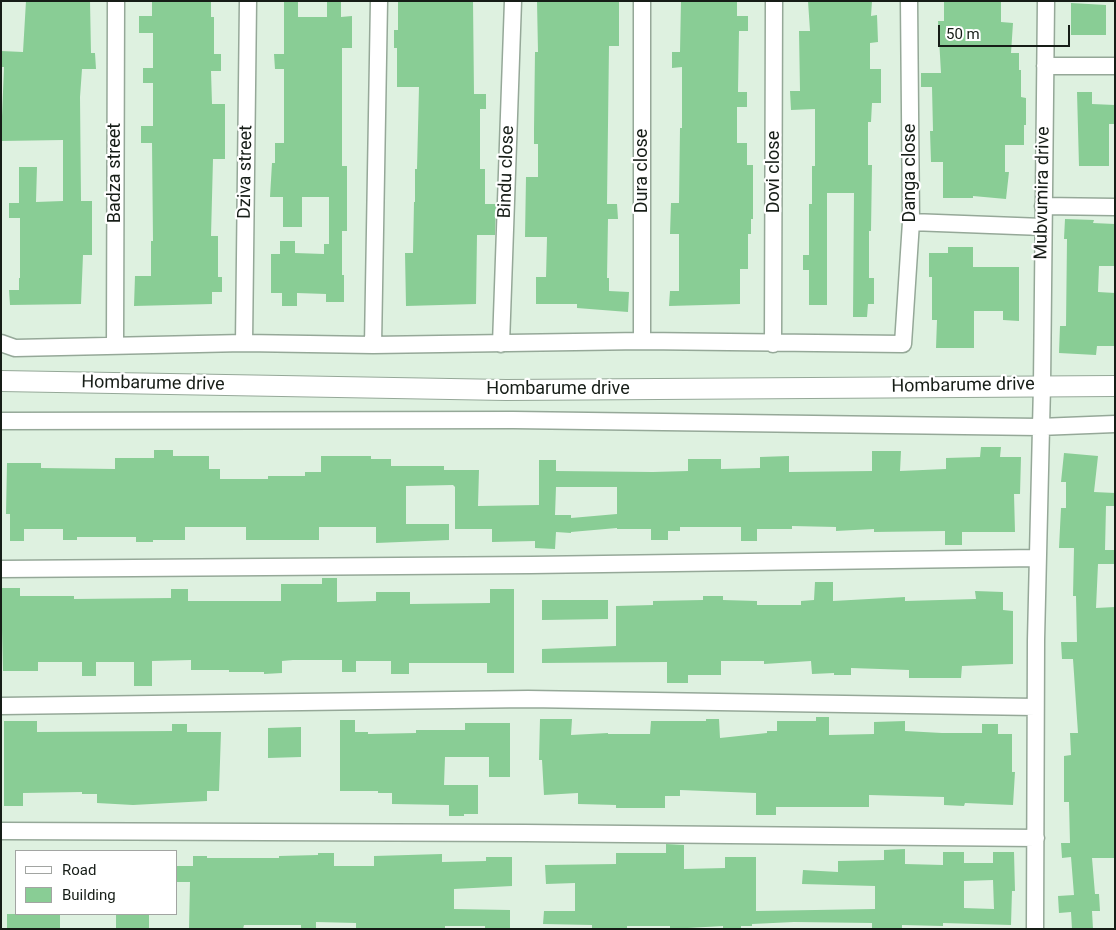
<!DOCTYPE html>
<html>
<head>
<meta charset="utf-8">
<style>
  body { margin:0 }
  #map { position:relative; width:1116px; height:930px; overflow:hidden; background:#def1e0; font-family:Roboto,sans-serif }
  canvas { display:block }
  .frame { position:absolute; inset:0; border:2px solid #161d17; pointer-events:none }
  .legend { position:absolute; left:15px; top:850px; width:162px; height:65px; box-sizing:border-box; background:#fff; border:1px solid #a2a5a2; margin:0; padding:6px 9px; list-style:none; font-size:15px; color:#161d17 }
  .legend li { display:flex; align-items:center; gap:10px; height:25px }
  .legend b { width:25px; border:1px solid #a2a5a2 }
  .scale { position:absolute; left:938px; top:25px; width:132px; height:22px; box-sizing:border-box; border:2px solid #161d17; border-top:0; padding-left:6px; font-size:15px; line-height:18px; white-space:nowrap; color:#161d17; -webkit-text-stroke:4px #fff; paint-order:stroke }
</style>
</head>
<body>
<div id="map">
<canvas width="1116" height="930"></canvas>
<div class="frame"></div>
<ul class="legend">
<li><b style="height:6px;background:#fff"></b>Road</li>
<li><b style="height:14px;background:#89cd95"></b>Building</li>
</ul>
<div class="scale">50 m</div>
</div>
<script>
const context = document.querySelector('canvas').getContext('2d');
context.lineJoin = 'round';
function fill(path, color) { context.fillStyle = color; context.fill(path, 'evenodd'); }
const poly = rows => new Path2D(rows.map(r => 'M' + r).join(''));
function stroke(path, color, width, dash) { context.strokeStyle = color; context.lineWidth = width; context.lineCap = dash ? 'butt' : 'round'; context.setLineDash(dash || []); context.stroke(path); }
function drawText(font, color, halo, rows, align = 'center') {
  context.font = font + ' Roboto,sans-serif'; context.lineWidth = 4.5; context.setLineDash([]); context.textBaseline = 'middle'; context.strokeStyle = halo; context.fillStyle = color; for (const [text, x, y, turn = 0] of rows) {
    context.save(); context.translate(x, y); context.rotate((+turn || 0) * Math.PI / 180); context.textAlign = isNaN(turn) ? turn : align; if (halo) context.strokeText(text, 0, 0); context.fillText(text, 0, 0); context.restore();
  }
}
fill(poly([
  [26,1,90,1,91,53,95,53,96,69,82,69,80,97,81,201,92,201,92,255,83,255,81,304,10,305,9,290,19,290,19,278,20,278,20,218,9,218,9,203,19,203,19,167,37,167,36,202,63,201,63,140,1,141,4,67,1,67,1,51,23,52],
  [152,1,211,1,211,17,214,17,214,54,221,54,221,71,211,71,212,104,225,104,225,159,213,159,211,236,218,236,218,277,222,277,222,292,212,292,212,304,134,306,135,276,151,276,151,241,153,241,152,143,141,143,141,126,153,126,153,83,143,83,143,68,153,68,153,33,139,33,139,16,152,16],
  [284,1,298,1,298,17,327,17,327,1,341,1,341,17,352,16,352,48,342,48,342,166,347,166,347,231,342,231,342,275,344,275,344,302,326,302,326,294,297,293,297,306,282,306,282,293,271,293,271,254,280,254,280,241,295,241,295,253,324,254,324,244,329,244,329,197,302,197,302,227,283,227,283,197,270,197,272,163,275,163,275,143,284,143,284,69,275,69,274,54,284,54],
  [398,1,473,1,474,94,486,94,486,109,480,109,480,169,485,169,485,204,496,204,495,235,477,235,476,304,406,306,405,253,413,253,414,202,415,202,415,169,417,169,419,87,397,87,397,48,394,48,394,30,398,30],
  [537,1,619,1,619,46,609,46,607,204,617,204,618,219,608,219,607,278,609,278,609,291,629,292,628,312,577,308,577,304,536,304,536,277,546,277,547,237,525,237,526,177,538,177,538,144,534,144,534,129,535,52,538,52],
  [681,1,737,1,737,16,748,16,748,31,739,31,738,92,747,92,747,107,737,107,737,143,747,143,747,165,753,165,753,219,751,219,751,234,748,234,748,269,740,269,740,304,669,306,670,291,679,291,679,234,670,234,671,203,679,203,680,128,682,128,682,67,672,68,672,52,680,52],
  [808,1,872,1,871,16,877,15,878,42,870,43,870,69,881,69,881,103,872,103,871,122,868,122,868,165,872,165,871,231,869,231,869,278,874,278,874,304,868,304,867,317,853,317,854,193,827,193,827,305,809,305,809,270,803,270,803,255,809,255,809,204,812,204,812,166,815,166,815,109,791,110,790,91,800,91,799,31,810,31],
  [944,1,1001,1,1001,22,1013,23,1011,53,1019,53,1019,70,1021,70,1021,97,1026,98,1026,125,1024,125,1024,145,1005,145,1005,172,1009,172,1006,199,973,196,973,198,943,198,943,162,931,162,930,131,933,131,932,87,921,87,921,73,941,73,938,21,944,21],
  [1071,3,1106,5,1106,35,1071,35],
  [1077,92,1092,92,1092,104,1115,105,1115,124,1109,124,1109,166,1079,166],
  [1065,219,1094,220,1093,223,1115,224,1115,266,1099,266,1098,292,1115,293,1115,346,1097,346,1096,355,1059,353,1060,326,1066,326,1067,239,1064,239],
  [948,247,973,247,973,267,1019,267,1019,321,1003,320,1003,311,974,311,974,348,936,348,937,320,932,320,932,277,929,277,929,253,948,253],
  [981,447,1001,447,1000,457,1021,457,1020,494,1014,494,1015,532,962,532,962,545,945,545,945,531,874,532,874,529,836,531,836,527,792,526,792,529,757,529,757,541,741,541,741,527,680,527,680,531,668,531,668,540,651,540,651,529,617,529,617,528,571,532,571,533,556,532,555,549,535,548,535,541,492,542,492,529,455,529,455,487,453,485,406,486,406,524,449,524,449,540,376,543,376,527,319,527,319,540,246,540,246,527,185,527,185,540,153,540,153,542,136,542,136,537,77,537,77,540,63,540,63,529,24,529,24,541,10,541,10,514,6,514,7,463,41,463,41,468,115,469,115,458,154,458,154,450,173,450,173,456,209,456,209,469,220,469,220,479,268,479,268,476,305,476,305,472,321,472,321,456,371,456,371,459,391,459,391,466,444,466,444,470,479,470,478,506,539,505,539,460,556,460,556,471,653,472,688,471,688,459,721,459,721,469,760,468,760,457,789,456,789,472,872,471,872,451,901,451,900,471,946,469,946,458,980,457],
  [556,487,617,487,617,514,571,518,571,515,555,515],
  [1064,453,1098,456,1094,492,1115,493,1115,506,1106,506,1105,550,1115,550,1115,564,1098,564,1096,608,1115,607,1115,858,1092,858,1095,894,1099,894,1100,911,1092,911,1093,929,1072,929,1071,912,1059,913,1058,896,1074,895,1071,857,1062,858,1061,843,1070,843,1069,802,1064,802,1064,756,1071,755,1070,733,1078,733,1073,659,1062,659,1061,642,1077,642,1076,596,1073,596,1074,548,1059,548,1061,508,1066,508,1066,482,1061,482],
  [322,578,337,578,337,602,376,601,376,592,410,592,410,604,490,603,490,589,514,589,514,673,487,673,487,663,409,663,409,674,391,674,391,661,356,661,356,672,342,672,342,660,293,660,282,661,282,673,264,674,264,672,229,672,229,670,191,670,191,660,152,661,152,686,134,686,134,662,96,662,96,676,82,676,82,662,38,662,38,671,3,671,1,588,20,588,20,596,74,596,74,599,171,598,171,589,188,589,188,601,281,601,281,584,322,584],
  [815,582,833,582,833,601,905,597,905,601,976,599,975,591,1003,592,1003,610,1013,611,1013,664,962,666,961,678,909,678,909,670,851,668,851,675,834,675,834,673,812,674,811,661,764,664,764,661,721,661,721,675,688,675,688,683,667,683,667,662,542,663,542,649,616,646,616,606,653,605,653,601,703,600,703,596,723,596,723,600,757,601,757,605,801,605,801,601,814,600],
  [542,600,608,600,608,619,542,620],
  [816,717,829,717,829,735,874,734,874,722,905,721,905,731,942,733,982,733,982,724,998,724,998,734,1012,734,1012,772,1015,772,1013,805,965,803,964,806,944,805,944,797,869,795,869,807,776,807,776,815,756,815,756,793,680,790,680,796,665,796,665,808,616,808,616,805,578,804,578,793,544,795,542,760,539,760,540,719,572,719,571,735,608,733,608,734,650,734,651,721,706,721,706,719,719,719,720,738,767,733,767,731,777,731,777,721,816,721],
  [340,720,355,720,355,732,368,732,368,734,416,733,416,730,465,730,465,723,510,723,510,777,489,777,489,757,445,757,444,785,478,785,478,814,464,814,464,816,449,816,449,805,392,804,392,793,378,793,378,791,340,791],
  [4,721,37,721,37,732,172,731,172,724,187,724,187,732,221,732,219,791,207,791,207,801,133,805,97,803,97,794,82,794,82,792,23,793,23,806,4,806],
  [301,727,301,757,268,758,268,728],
  [666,844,684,845,684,869,725,868,725,857,756,857,756,911,875,909,875,886,802,884,803,870,838,872,838,861,884,860,884,850,905,849,905,864,943,865,943,852,964,852,964,863,993,863,993,852,1014,852,1015,891,1012,891,1011,925,943,923,943,926,902,925,902,929,872,929,872,923,794,922,752,924,752,926,741,926,741,929,723,929,723,926,670,929,670,926,627,926,627,929,592,929,592,925,543,924,544,911,575,911,575,883,546,884,545,865,616,864,616,853,666,853],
  [993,880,994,909,964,908,964,881],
  [318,853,334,853,334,866,374,866,374,856,442,854,442,862,486,861,486,857,512,857,512,886,454,889,454,909,510,910,510,929,485,929,485,926,445,926,445,929,356,929,356,923,316,922,316,929,301,929,301,925,244,925,243,929,189,929,190,882,176,882,176,866,193,866,193,856,207,856,207,858,279,858,279,856,318,855],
  [7,914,60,914,60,929,7,929],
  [116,914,149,914,149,929,116,929]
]), '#89cd95');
const minor = poly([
  [1045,66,1115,66],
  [1043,206,1115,207],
  [911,222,1043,227],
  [642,341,642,1],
  [1,343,15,348,244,343,373,345,642,341,903,344,911,222,909,1],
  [244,343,248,1],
  [501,344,513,1],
  [773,344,774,1],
  [373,345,379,1],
  [115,346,116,1],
  [1,421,513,420,1039,427,1115,424],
  [1,569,531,565,1037,558],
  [1,706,528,699,1035,707],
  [1,831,525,833,1036,838],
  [1035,929,1036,640,1042,385,1046,1]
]);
const tertiary = poly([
  [1,381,506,390,1115,386]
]);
stroke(minor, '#95a898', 19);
stroke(tertiary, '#95a898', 22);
stroke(minor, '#fff', 16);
stroke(tertiary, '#fff', 20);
drawText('18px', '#161d17', '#fff', [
  ["Dura close",642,171,-90],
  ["Dziva street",246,172,-89],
  ["Bindu close",507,172,-88],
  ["Dovi close",774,172,-90],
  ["Badza street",115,173,-90],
  ["Danga close",910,173,-90],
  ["Mubvumira drive",1043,193,-89],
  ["Hombarume drive",153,384,1],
  ["Hombarume drive",963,386,-1],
  ["Hombarume drive",558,389]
]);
</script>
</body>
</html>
